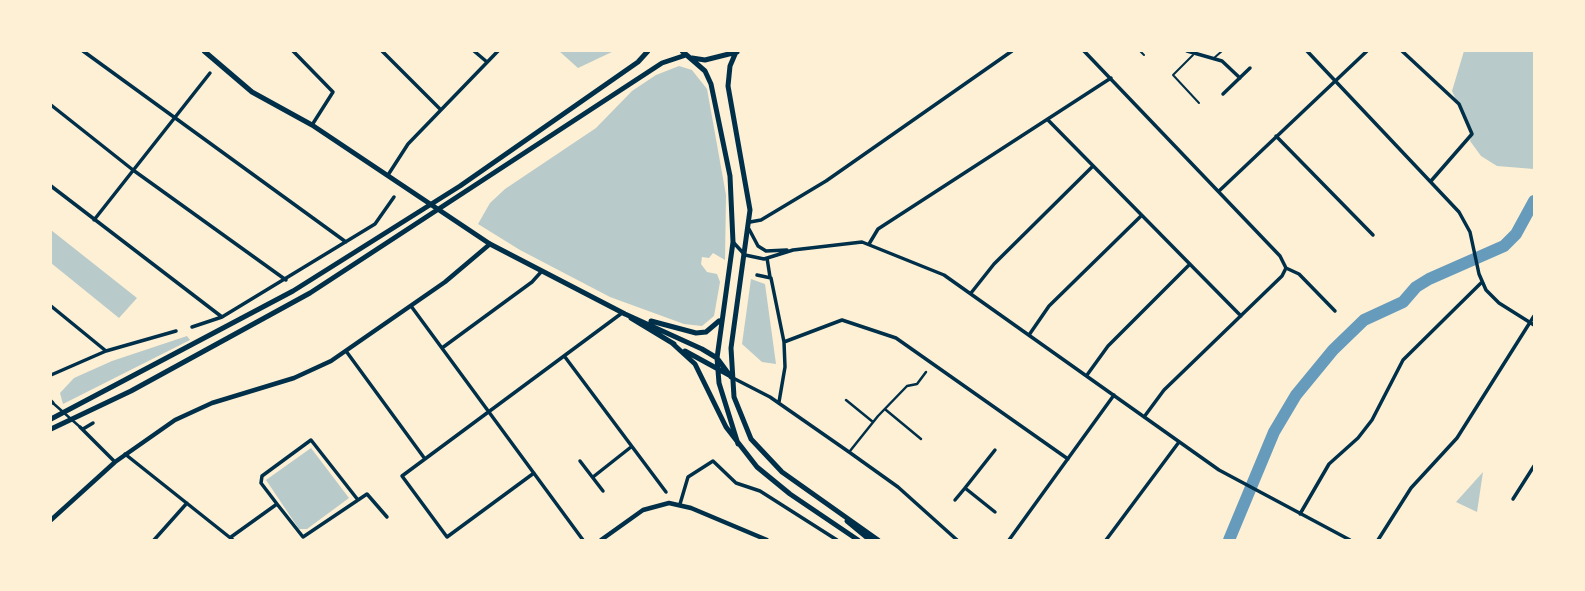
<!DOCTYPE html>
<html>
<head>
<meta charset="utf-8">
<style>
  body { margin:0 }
  #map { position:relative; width:1585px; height:591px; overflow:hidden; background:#fdf0d5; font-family:"Golos Text",sans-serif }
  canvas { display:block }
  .frame { position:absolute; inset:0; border:52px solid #fdf0d5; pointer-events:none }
</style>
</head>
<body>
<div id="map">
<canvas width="1585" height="591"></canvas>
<div class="frame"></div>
</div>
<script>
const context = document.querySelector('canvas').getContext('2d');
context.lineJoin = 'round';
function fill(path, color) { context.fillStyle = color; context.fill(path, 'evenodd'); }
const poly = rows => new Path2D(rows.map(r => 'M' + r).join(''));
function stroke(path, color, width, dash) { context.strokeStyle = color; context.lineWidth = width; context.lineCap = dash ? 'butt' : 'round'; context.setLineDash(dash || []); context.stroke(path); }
fill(poly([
  [559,51,614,51,578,68],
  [1464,51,1534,51,1534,169,1497,166,1481,156,1470,141,1472,134,1452,91],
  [679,66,692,70,707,89,726,195,725,260,713,253,709,258,702,257,701,264,707,272,717,274,720,282,714,316,702,326,684,324,610,297,520,250,478,224,490,203,505,189,596,128,632,91,656,75],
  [51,230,137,298,119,318,51,263],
  [751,279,765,284,776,364,762,362,742,344],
  [187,336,190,340,63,404,60,393,74,378,112,361],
  [311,448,349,498,307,529,299,529,266,480],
  [1483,472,1477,512,1456,502]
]), '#b9caca');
stroke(poly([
  [1229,540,1274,432,1296,395,1333,350,1364,320,1403,302,1416,287,1429,279,1504,246,1516,234,1534,201]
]), '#669bbc', 12);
stroke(poly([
  [1140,51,1144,55],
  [1193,55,1173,75,1199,103],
  [1214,58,1222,51]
]), '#003049', 2);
stroke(poly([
  [846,400,873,422],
  [54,404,80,427],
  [886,410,921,439],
  [850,451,878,416,907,386,917,384,926,372]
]), '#003049', 2.5);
stroke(poly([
  [83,51,346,242],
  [293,51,333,92,312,125],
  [382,51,441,110],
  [474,51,487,62],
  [1084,51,1280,256,1286,268,1299,274,1335,311],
  [1187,51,1222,61,1240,78],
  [1307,51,1459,212,1470,232,1479,274,1486,290,1499,303,1534,325],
  [1402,51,1459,104,1472,134,1431,181],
  [1223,94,1250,68],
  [51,105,133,170,286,280],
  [1048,120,1241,316],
  [1276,136,1373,235],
  [388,175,408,144,498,51],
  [51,186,222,317],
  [1219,191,1367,51],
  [94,220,210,73],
  [750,222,761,220,826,181,1012,51],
  [749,229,758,246,766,251,787,250],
  [733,242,745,255,764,259,793,250,862,242,944,275,1219,470,1350,540],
  [869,244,878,229,1111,78],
  [767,258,770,277],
  [757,275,771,278,784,342,785,367,779,402],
  [971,293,994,264,1093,166],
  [51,306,106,351],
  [411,306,583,540],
  [192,327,222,317,375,224,394,197],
  [1029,335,1049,306,1141,216],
  [784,342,842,320,896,338,1068,459],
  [442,348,532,282,541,272],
  [346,351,425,459],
  [565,357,666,492],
  [51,375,106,351,176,331],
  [1087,375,1108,346,1190,264],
  [733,378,770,397,849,452,898,487,957,540],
  [51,401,53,403],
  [1144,417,1164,390,1282,276,1286,268],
  [80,427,115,462],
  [83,429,93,423],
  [125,454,233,540],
  [580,461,603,491],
  [534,473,447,537,402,476,622,313],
  [593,477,631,447],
  [965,488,995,450],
  [1513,499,1534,466],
  [955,500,965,488,995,512],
  [277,504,303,537,367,494,387,517],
  [680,504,688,477,713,461,736,483,760,491,837,540],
  [1300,514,1329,464,1358,438,1372,420,1403,360,1482,282],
  [231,537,277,504,261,483,262,476,311,440,358,500],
  [154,540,187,503],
  [1009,540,1114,395],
  [1106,540,1179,442],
  [1378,540,1411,488,1457,438,1534,316]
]), '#003049', 3.5);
stroke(poly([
  [601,540,643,510,669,503,691,508,767,540]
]), '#003049', 4.5);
stroke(poly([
  [51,520,115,462,175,420,212,403,294,378,331,361,445,282,490,244]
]), '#003049', 4.5);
stroke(poly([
  [204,51,252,92,312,125,490,244,625,314,702,349,717,358,731,377],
  [682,51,705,71,711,84,730,176,733,242,717,358,719,383,738,444],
  [736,52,730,66,728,86,750,210,731,348,734,397,751,439,782,472,878,540],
  [692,58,705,60,737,52],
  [631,318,674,344],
  [651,321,696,333,706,332,719,321],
  [672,343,695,364,726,427,757,467,790,494,858,540],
  [685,351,729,375],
  [51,419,293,291,460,186,638,62,648,51],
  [51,429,131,391,310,293,662,63,686,55],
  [847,521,870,540]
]), '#003049', 5);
</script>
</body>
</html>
